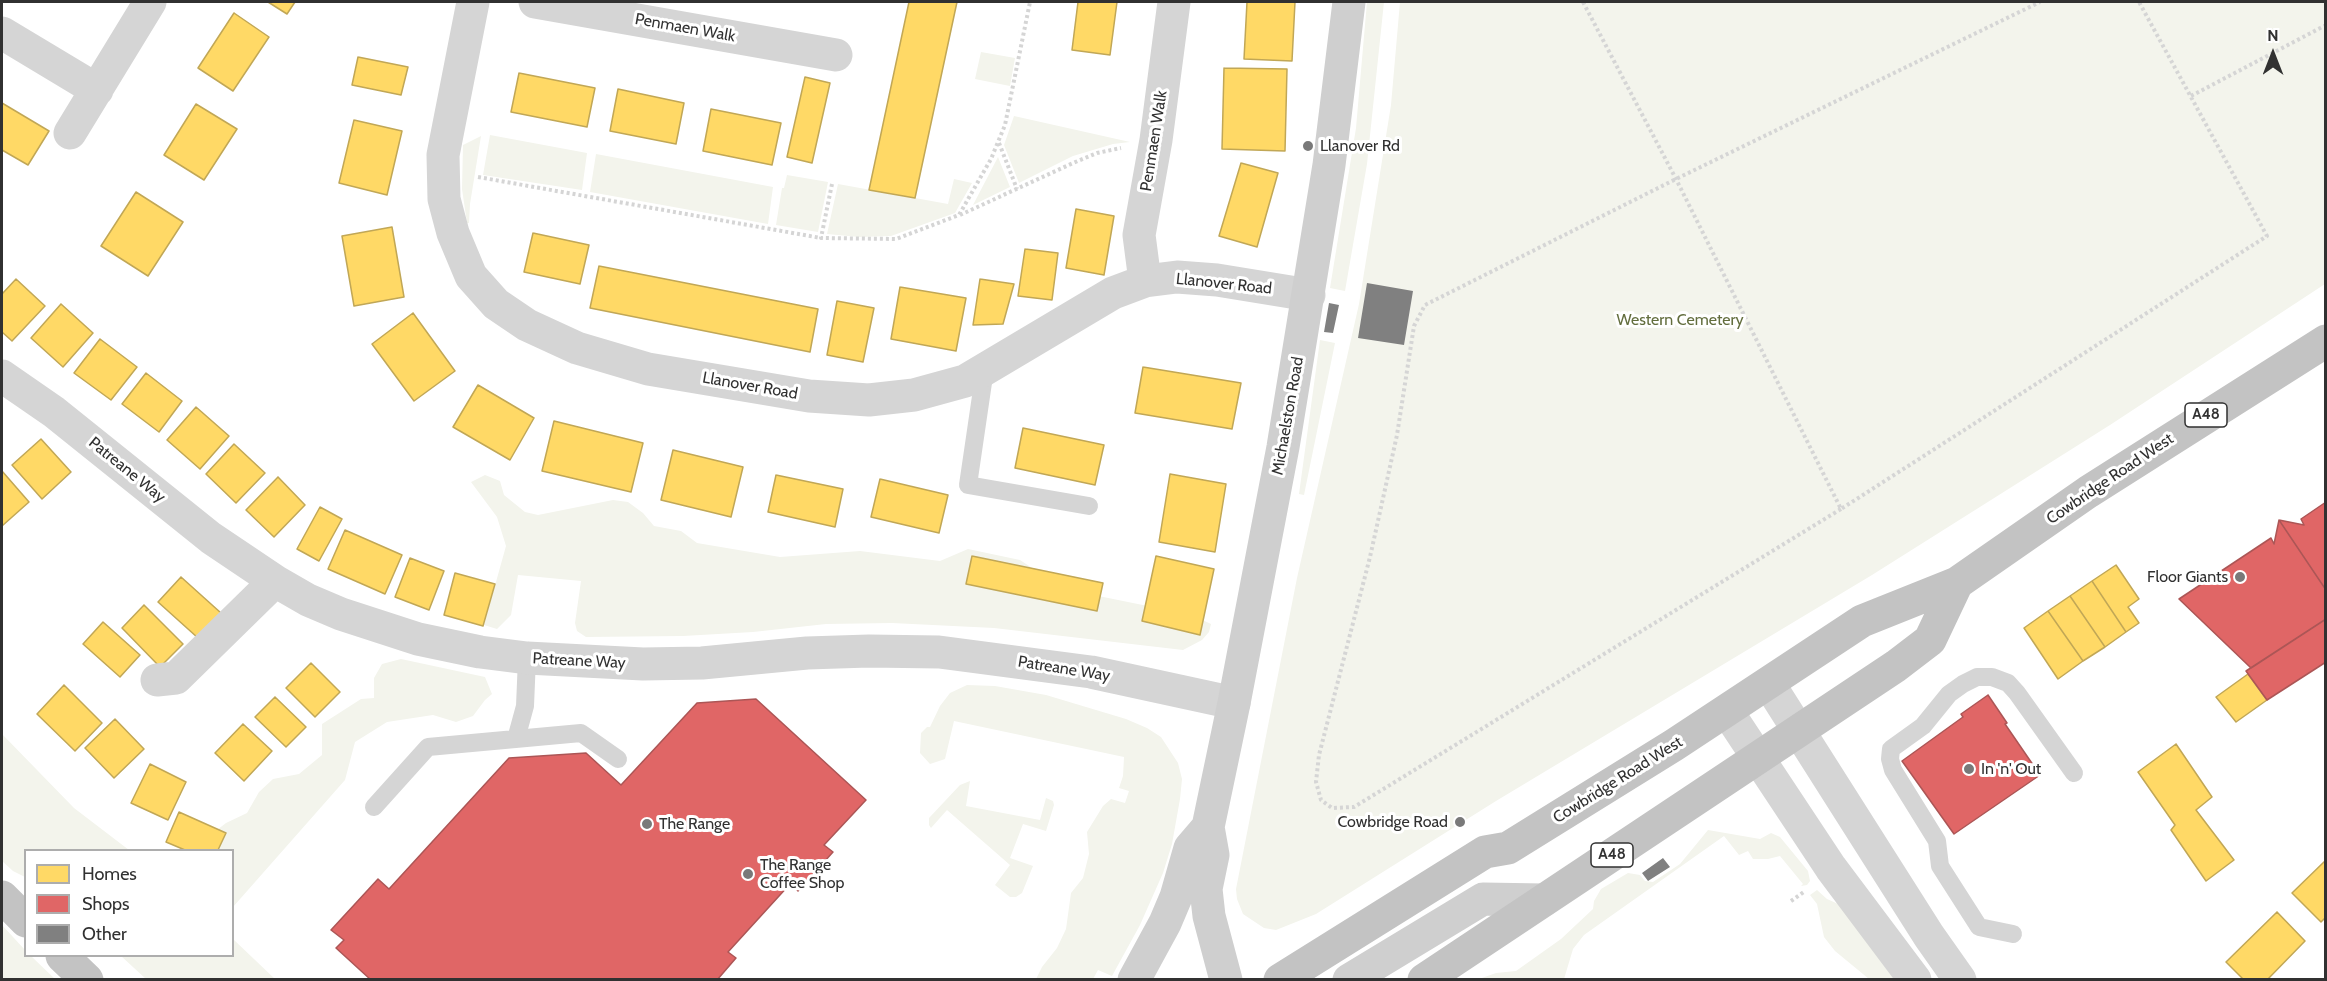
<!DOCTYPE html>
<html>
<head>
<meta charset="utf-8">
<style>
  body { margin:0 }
  #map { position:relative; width:2327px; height:981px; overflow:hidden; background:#fff; font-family:Cabin,sans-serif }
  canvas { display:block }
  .frame { position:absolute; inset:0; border:3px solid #313131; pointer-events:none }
  .legend { position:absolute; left:24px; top:849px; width:210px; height:108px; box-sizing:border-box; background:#fff; border:2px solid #adadad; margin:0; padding:8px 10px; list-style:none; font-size:18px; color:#313131 }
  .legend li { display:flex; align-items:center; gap:12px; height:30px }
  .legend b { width:30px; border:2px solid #adadad }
  .north { position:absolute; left:2243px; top:24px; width:60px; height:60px; -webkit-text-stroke:4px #fff; paint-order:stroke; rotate:0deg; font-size:16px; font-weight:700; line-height:24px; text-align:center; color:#313131 }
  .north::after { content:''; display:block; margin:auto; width:21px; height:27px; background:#313131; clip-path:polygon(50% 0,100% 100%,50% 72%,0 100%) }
</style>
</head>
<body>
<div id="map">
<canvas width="2327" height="981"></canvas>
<div class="frame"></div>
<ul class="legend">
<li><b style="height:16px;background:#ffd966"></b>Homes</li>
<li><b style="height:16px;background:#e06666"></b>Shops</li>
<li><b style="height:16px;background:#808080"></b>Other</li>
</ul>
<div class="north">N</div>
</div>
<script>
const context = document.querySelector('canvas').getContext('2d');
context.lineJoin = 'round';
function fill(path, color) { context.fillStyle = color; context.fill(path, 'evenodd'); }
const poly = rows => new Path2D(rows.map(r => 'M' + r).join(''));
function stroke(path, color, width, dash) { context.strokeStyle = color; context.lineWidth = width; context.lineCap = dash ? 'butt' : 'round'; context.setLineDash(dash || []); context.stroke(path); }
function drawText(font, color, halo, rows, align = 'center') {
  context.font = font + ' Cabin,sans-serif'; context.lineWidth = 6; context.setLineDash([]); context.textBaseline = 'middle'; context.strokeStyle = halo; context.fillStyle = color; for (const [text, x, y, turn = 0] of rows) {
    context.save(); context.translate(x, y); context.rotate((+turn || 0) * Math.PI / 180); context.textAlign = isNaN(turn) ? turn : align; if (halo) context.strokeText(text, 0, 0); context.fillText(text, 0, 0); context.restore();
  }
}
fill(poly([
  [1367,2,1384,2,1367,164,1345,291,1330,288,1356,128],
  [1400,2,2325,2,2325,284,2110,425,1872,575,1496,801,1316,914,1276,930,1264,928,1243,914,1237,899,1236,889,1297,578,1359,304,1391,105],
  [981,52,1015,58,1010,86,975,79],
  [1014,116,1130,142,1113,144,1073,156,1019,183,1004,145],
  [490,135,587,153,582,190,483,175],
  [481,136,470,204,469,223,467,223,462,189,463,145],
  [596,154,773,187,768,224,590,192],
  [998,157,1010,187,973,205],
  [787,175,828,182,818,232,776,225,782,188,784,188],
  [954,179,972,183,955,213,891,236,859,237,827,234,838,184,948,204],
  [1320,340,1335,343,1304,495,1299,494],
  [485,475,500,481,504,495,525,512,538,515,613,500,628,502,643,513,654,526,681,531,697,543,780,557,860,551,940,561,968,549,1020,560,1064,589,1192,615,1211,624,1209,632,1202,640,1183,650,994,628,892,623,826,624,753,632,683,636,586,637,577,631,575,623,581,581,518,575,511,615,497,629,484,625,506,546,497,517,471,482],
  [401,659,485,677,492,694,485,700,473,716,456,722,433,715,387,722,355,742,345,780,233,907,232,850,198,850,204,840,226,823,247,813,259,792,273,779,299,774,322,755,322,724,361,699,374,698,374,678,382,664],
  [967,685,995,686,1046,695,1126,719,1147,728,1161,737,1178,763,1182,779,1180,799,1172,844,1163,873,1140,925,1112,976,1098,970,1093,979,1036,979,1042,967,1057,948,1066,929,1071,893,1083,878,1089,854,1087,832,1103,806,1111,799,1125,803,1129,791,1119,788,1123,776,1124,757,954,721,945,759,930,764,920,753,921,733,927,727,930,727,940,706,950,693],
  [2,734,74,808,129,850,26,850,25,877,13,871,2,861],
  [970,781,966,806,1040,820,1046,798,1053,801,1054,805,1046,831,1023,824,1010,858,1033,866,1022,893,1016,897,1010,897,995,885,1010,865,947,810,931,828,929,825,929,818,960,785],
  [1708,830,1760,839,1771,833,1780,837,1808,871,1810,881,1807,885,1801,886,1803,884,1780,856,1768,859,1753,859,1748,851,1739,855,1724,836,1584,935,1573,949,1564,979,1479,979,1496,973,1516,971,1561,939,1593,909,1594,901,1601,889,1628,873,1640,875,1645,881,1653,882,1680,864],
  [1817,890,1827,899,1845,907,1905,979,1869,979,1835,951,1824,937,1817,904,1810,895],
  [2,925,25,950,26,956,31,956,55,979,2,979],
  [233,939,275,979,146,979,121,956,232,956]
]), '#f3f4ec');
const homes = poly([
  [268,2,295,2,287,14,268,2],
  [909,2,957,2,915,198,869,190,909,2],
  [1078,2,1117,2,1110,55,1072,50,1078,2],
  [1247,2,1295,2,1292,61,1244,59,1247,2],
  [234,13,269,37,233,91,198,68,234,13],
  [358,57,408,67,401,95,352,85,358,57],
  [1224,68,1287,69,1285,151,1222,149,1224,68],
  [519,73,595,88,587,127,511,112,519,73],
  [805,77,830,83,812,163,787,157,805,77],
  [618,89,684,103,676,144,610,131,618,89],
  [2,103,49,131,28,165,2,150,2,103],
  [196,104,237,129,204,180,164,155,196,104],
  [711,109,781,123,772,165,703,151,711,109],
  [354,120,402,131,387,195,339,183,354,120],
  [1241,163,1278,173,1257,247,1219,236,1241,163],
  [136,192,183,222,148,276,101,246,136,192],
  [1076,209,1114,216,1104,275,1066,268,1076,209],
  [392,227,404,297,354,306,342,236,392,227],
  [533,233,589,245,580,284,524,272,533,233],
  [1025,249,1058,253,1052,300,1018,296,1025,249],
  [599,266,818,309,810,352,590,308,599,266],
  [16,279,45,306,12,341,2,332,2,294,16,279],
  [980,279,1014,284,1003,324,973,325,980,279],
  [900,287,966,298,956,351,891,339,900,287],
  [837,301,874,308,863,362,827,355,837,301],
  [61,304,93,333,63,367,31,338,61,304],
  [413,313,455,371,414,401,372,344,413,313],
  [100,339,137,367,111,400,74,373,100,339],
  [1143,367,1241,383,1232,429,1135,413,1143,367],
  [146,373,182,401,159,432,122,404,146,373],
  [478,385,534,418,510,460,453,427,478,385],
  [196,407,229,436,200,469,167,440,196,407],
  [554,421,643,443,631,492,542,471,554,421],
  [1023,428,1104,445,1095,485,1015,468,1023,428],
  [41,439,71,472,42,499,12,465,41,439],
  [234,444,265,473,236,503,206,474,234,444],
  [673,450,743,467,731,517,661,500,673,450],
  [2,471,29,502,2,526,2,471],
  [1170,474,1226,484,1215,552,1159,542,1170,474],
  [776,475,843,489,835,527,768,512,776,475],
  [278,477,305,505,274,537,246,510,278,477],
  [880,479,948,495,939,533,871,517,880,479],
  [320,507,342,519,319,561,297,549,320,507],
  [345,530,402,555,385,594,328,569,345,530],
  [972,556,1103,583,1097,611,966,584,972,556],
  [1156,556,1214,569,1200,635,1142,621,1156,556],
  [410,558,444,571,429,610,395,597,410,558],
  [2116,565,2139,599,2128,607,2139,623,2126,632,2092,581,2116,565],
  [455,573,495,584,483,626,444,615,455,573],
  [181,577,221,613,198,638,158,602,181,577],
  [2092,581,2126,632,2105,647,2070,596,2092,581],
  [2070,596,2105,647,2083,661,2048,611,2070,596],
  [144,605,183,644,160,667,122,628,144,605],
  [2048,611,2083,661,2058,679,2024,628,2048,611],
  [103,622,140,655,120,677,83,644,103,622],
  [311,663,340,692,315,717,286,688,311,663],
  [2248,674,2267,700,2236,722,2216,697,2248,674],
  [64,685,102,723,75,751,37,714,64,685],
  [275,697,306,727,286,747,255,717,275,697],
  [115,719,144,749,114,778,85,748,115,719],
  [243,724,272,751,244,781,215,753,243,724],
  [2176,744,2212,797,2196,810,2234,860,2206,881,2171,830,2175,825,2138,772,2176,744],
  [150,764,186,782,168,820,131,803,150,764],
  [179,812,226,833,218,850,185,850,166,842,179,812],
  [2326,860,2326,917,2321,922,2292,893,2326,860],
  [2277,912,2305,941,2267,980,2244,980,2226,962,2277,912]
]);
fill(homes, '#ffd966');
stroke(homes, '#c1a756', 1.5);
const shops = poly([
  [2326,502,2326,590,2279,520,2304,525,2301,519,2326,502],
  [2279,520,2326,590,2326,619,2251,668,2179,599,2271,538,2274,544,2279,520],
  [2326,619,2326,662,2267,700,2246,671,2326,619],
  [1988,695,2007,723,2005,724,2040,775,1954,834,1902,761,1963,717,1961,714,1988,695],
  [756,699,866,800,824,845,833,852,798,891,790,884,728,952,736,958,717,980,371,980,336,948,344,940,331,930,378,879,389,889,509,758,586,753,621,785,697,703,756,699]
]);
fill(shops, '#e06666');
stroke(shops, '#ac5656', 1.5);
fill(poly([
  [1367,283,1413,291,1404,345,1358,338],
  [1329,303,1339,305,1333,333,1324,332],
  [1663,858,1670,867,1648,881,1642,873]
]), '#808080');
stroke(poly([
  [1583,2,1676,179,1841,509,2267,236,2139,2],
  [2191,96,2326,25],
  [999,143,1017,189],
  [478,177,821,238],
  [832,184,821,238,896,239,959,215,991,159,1005,125,1030,2],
  [960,215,1073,163,1097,153,1121,148],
  [1841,509,1354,807,1332,808,1321,800,1316,782,1319,755,1370,557,1397,435,1414,326,1425,305,1676,179,2040,2],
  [1791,901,1805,891]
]), '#d5d5d5', 4, [3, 3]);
stroke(poly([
  [985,369,968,485,1089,506],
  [516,739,525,706,527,658],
  [374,807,428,747,581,733,618,759],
  [2013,934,1979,927,1940,866,1937,841,1893,770,1890,759,1891,749,1923,726,1949,694,1963,684,1977,677,1992,677,2008,683,2017,693,2074,773]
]), '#d5d5d5', 18);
stroke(poly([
  [473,2,443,155,444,199,453,233,471,276,496,304,527,325,577,348,648,369,809,396,869,400,914,395,965,381,1113,293,1145,281,1177,277,1217,280,1309,295],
  [535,2,836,55],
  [2,33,97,90],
  [70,133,150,2],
  [1145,281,1139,235,1156,140,1174,2],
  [2,376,54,412,211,538,275,581,308,600,341,614,418,639,480,652,527,658,643,664,702,663,807,653,869,651,939,652,1091,672,1234,703],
  [157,680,176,678,275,581],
  [1769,684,1929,936,1960,980],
  [1727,711,1831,868,1915,980]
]), '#d5d5d5', 33);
stroke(poly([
  [1134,980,1165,923,1176,897,1190,848,1208,827],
  [1226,980,1209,916,1206,889,1213,855,1208,827,1234,703,1283,447,1329,165,1349,2],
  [1349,980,1483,899,1544,900]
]), '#cfcfcf', 33);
stroke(poly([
  [2,897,26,921],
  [62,956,87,980],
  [1280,980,1485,852,1508,848,1674,745,1862,621,1957,583,2088,492,2326,341],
  [1424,980,1896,666,1930,640,1957,583]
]), '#c3c3c3', 33);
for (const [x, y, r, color] of [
  [1308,146,6,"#797979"],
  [2240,577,6,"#797979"],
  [1969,769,6,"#797979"],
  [1460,822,6,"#797979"],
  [647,824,6,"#797979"],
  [748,874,6,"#797979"]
]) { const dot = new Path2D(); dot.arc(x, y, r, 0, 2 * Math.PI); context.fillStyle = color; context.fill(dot); stroke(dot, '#fff', 2); }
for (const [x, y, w] of [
  [2206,415,42],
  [1612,855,42]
]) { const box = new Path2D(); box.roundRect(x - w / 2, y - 12, w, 24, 4.5); context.fillStyle = '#fff'; context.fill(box); stroke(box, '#313131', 1.5); }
drawText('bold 15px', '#313131', null, [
  ["A48",2206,415],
  ["A48",1612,855]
]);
drawText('16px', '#313131', '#fff', [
  ["Penmaen Walk",685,28,10],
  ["Penmaen Walk",1154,141,-81],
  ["Llanover Road",1224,284,6],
  ["Llanover Road",750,386,10],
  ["Michaelston Road",1288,416,-80],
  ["Patreane Way",127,470,39],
  ["Cowbridge Road West",2110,479,-34],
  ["Patreane Way",579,661,3],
  ["Patreane Way",1064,669,9],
  ["Cowbridge Road West",1618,780,-32]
]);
drawText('16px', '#313131', '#fff', [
  ["Llanover Rd",1320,146],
  ["Floor Giants",2228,577,"right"],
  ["In 'n' Out",1981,769],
  ["Cowbridge Road",1448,822,"right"],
  ["The Range",659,824],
  ["The Range",760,865],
  ["Coffee Shop",760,883]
], 'left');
drawText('16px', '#636e3e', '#fff', [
  ["Western Cemetery",1680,320]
]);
</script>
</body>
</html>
